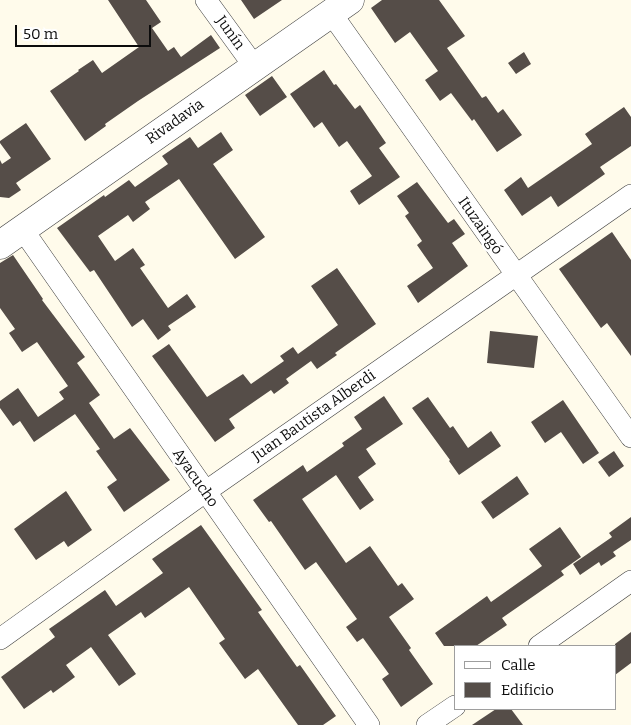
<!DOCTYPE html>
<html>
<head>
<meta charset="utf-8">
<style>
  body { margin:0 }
  #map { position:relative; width:631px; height:725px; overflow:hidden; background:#fffbeb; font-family:Bitter,serif }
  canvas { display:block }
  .legend { position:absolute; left:454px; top:645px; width:162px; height:65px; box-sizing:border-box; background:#fff; border:1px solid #9e9e9e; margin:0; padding:6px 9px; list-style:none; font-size:15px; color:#0c0c0c }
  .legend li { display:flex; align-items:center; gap:10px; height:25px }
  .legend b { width:25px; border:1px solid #9e9e9e }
  .scale { position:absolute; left:15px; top:25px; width:136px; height:22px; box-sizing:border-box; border:2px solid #0c0c0c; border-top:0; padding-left:6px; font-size:15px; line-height:18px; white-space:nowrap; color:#0c0c0c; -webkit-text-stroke:4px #fff; paint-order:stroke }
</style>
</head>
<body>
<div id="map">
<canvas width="631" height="725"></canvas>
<ul class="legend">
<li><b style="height:6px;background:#fff"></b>Calle</li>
<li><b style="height:14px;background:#554d48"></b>Edificio</li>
</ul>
<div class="scale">50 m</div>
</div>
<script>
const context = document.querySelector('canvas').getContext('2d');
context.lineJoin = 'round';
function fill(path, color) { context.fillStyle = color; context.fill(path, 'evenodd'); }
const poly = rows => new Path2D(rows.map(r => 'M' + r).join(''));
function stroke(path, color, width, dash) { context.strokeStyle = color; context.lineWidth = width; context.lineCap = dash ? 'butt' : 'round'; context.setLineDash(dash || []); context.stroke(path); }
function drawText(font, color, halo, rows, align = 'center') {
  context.font = font + ' Bitter,serif'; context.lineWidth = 5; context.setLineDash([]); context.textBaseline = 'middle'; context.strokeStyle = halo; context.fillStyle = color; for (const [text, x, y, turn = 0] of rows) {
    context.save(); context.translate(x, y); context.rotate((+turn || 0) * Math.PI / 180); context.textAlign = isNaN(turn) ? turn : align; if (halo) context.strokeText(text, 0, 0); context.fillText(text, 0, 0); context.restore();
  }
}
fill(poly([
  [108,0,146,0,161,22,152,28,168,51,174,47,181,57,211,35,220,48,138,101,105,124,106,126,85,141,50,91,79,71,78,70,93,60,102,73,139,47],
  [241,0,282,0,254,19],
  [382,0,439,0,465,36,447,48,482,98,486,96,498,113,503,109,522,135,497,152,474,119,472,121,451,93,440,101,425,80,438,71,410,32,395,43,371,8],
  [524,52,531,64,516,74,508,63],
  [324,70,334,85,336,84,355,109,360,105,386,143,379,148,400,177,359,205,350,191,372,176,347,141,339,147,322,122,314,128,290,94],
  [272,76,287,97,260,116,245,95],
  [624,107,631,117,631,146,600,167,605,174,558,207,551,196,522,216,504,190,521,177,528,188,592,144,585,134],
  [26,123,51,159,16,183,21,190,9,198,0,197,0,160,2,164,11,158,0,143,0,141],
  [221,132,233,150,213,164,265,237,235,259,179,179,145,202,150,209,133,222,128,215,98,236,115,261,133,248,145,265,140,268,168,308,187,294,196,307,168,326,171,330,158,340,143,319,132,327,94,270,90,272,57,228,104,195,105,197,129,180,135,187,168,164,162,156,190,137,198,148],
  [417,182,448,223,454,219,465,234,452,243,468,266,418,303,407,286,433,268,417,245,422,241,405,216,409,213,397,196],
  [612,232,631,260,631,356,607,323,601,328,559,269],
  [13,255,43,299,42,300,85,357,77,363,100,395,89,403,114,439,130,428,170,480,124,512,107,487,117,480,96,451,100,449,75,414,34,442,20,421,13,426,0,408,0,401,18,388,38,417,64,399,59,392,68,386,37,342,22,352,9,333,15,329,0,308,0,263],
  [337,268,376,324,335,353,337,355,317,369,311,361,286,379,289,383,274,394,271,390,229,419,235,428,215,442,152,356,169,344,207,397,243,374,251,384,284,361,280,356,293,347,298,354,338,325,311,286],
  [490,331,538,336,534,368,487,363],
  [384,396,403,424,366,449,376,464,358,477,374,500,360,510,336,475,302,499,346,563,370,546,398,586,402,583,414,599,389,617,411,648,409,650,433,684,401,707,382,679,389,674,363,638,357,642,346,627,357,619,316,562,305,570,271,521,269,522,253,500,303,465,307,472,344,446,342,443,362,429,354,417],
  [428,397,450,428,453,426,468,448,491,431,501,446,459,475,449,461,450,460,412,408],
  [563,400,599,453,583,464,561,432,545,443,531,422],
  [614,451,624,466,609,477,598,462],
  [517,476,529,494,493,519,481,502],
  [66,491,92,530,68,547,64,541,36,560,14,529],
  [631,517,631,540,613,552,616,556,601,566,599,562,580,575,573,564,612,537,609,533],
  [201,525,262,610,258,612,297,667,300,665,336,716,323,725,298,725,258,669,245,679,219,643,225,639,189,587,145,618,141,612,108,635,136,674,119,686,91,647,66,665,75,677,53,693,51,690,24,709,1,677,55,637,49,629,105,590,116,606,163,573,152,559],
  [560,527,581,557,561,571,564,575,502,618,507,625,476,646,444,646,435,633,487,596,491,602,542,566,529,549],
  [631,632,631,663,615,675,615,644],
  [496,709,511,709,523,725,472,725]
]), '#554d48');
const minor = poly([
  [206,0,254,66],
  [331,13,631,437],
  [23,230,369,725],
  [0,639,205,492,631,195],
  [539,646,631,581],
  [427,725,455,706]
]);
const tertiary = poly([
  [0,245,350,0]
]);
stroke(minor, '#3f3f3f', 22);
stroke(tertiary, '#3f3f3f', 29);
stroke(minor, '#fff', 21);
stroke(tertiary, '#fff', 28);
drawText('15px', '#0c0c0c', '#fff', [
  ["Junín",230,33,54],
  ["Rivadavia",175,122,-35],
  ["Ituzaingó",480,226,55],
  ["Juan Bautista Alberdi",314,416,-35],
  ["Ayacucho",195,478,55]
]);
</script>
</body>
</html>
